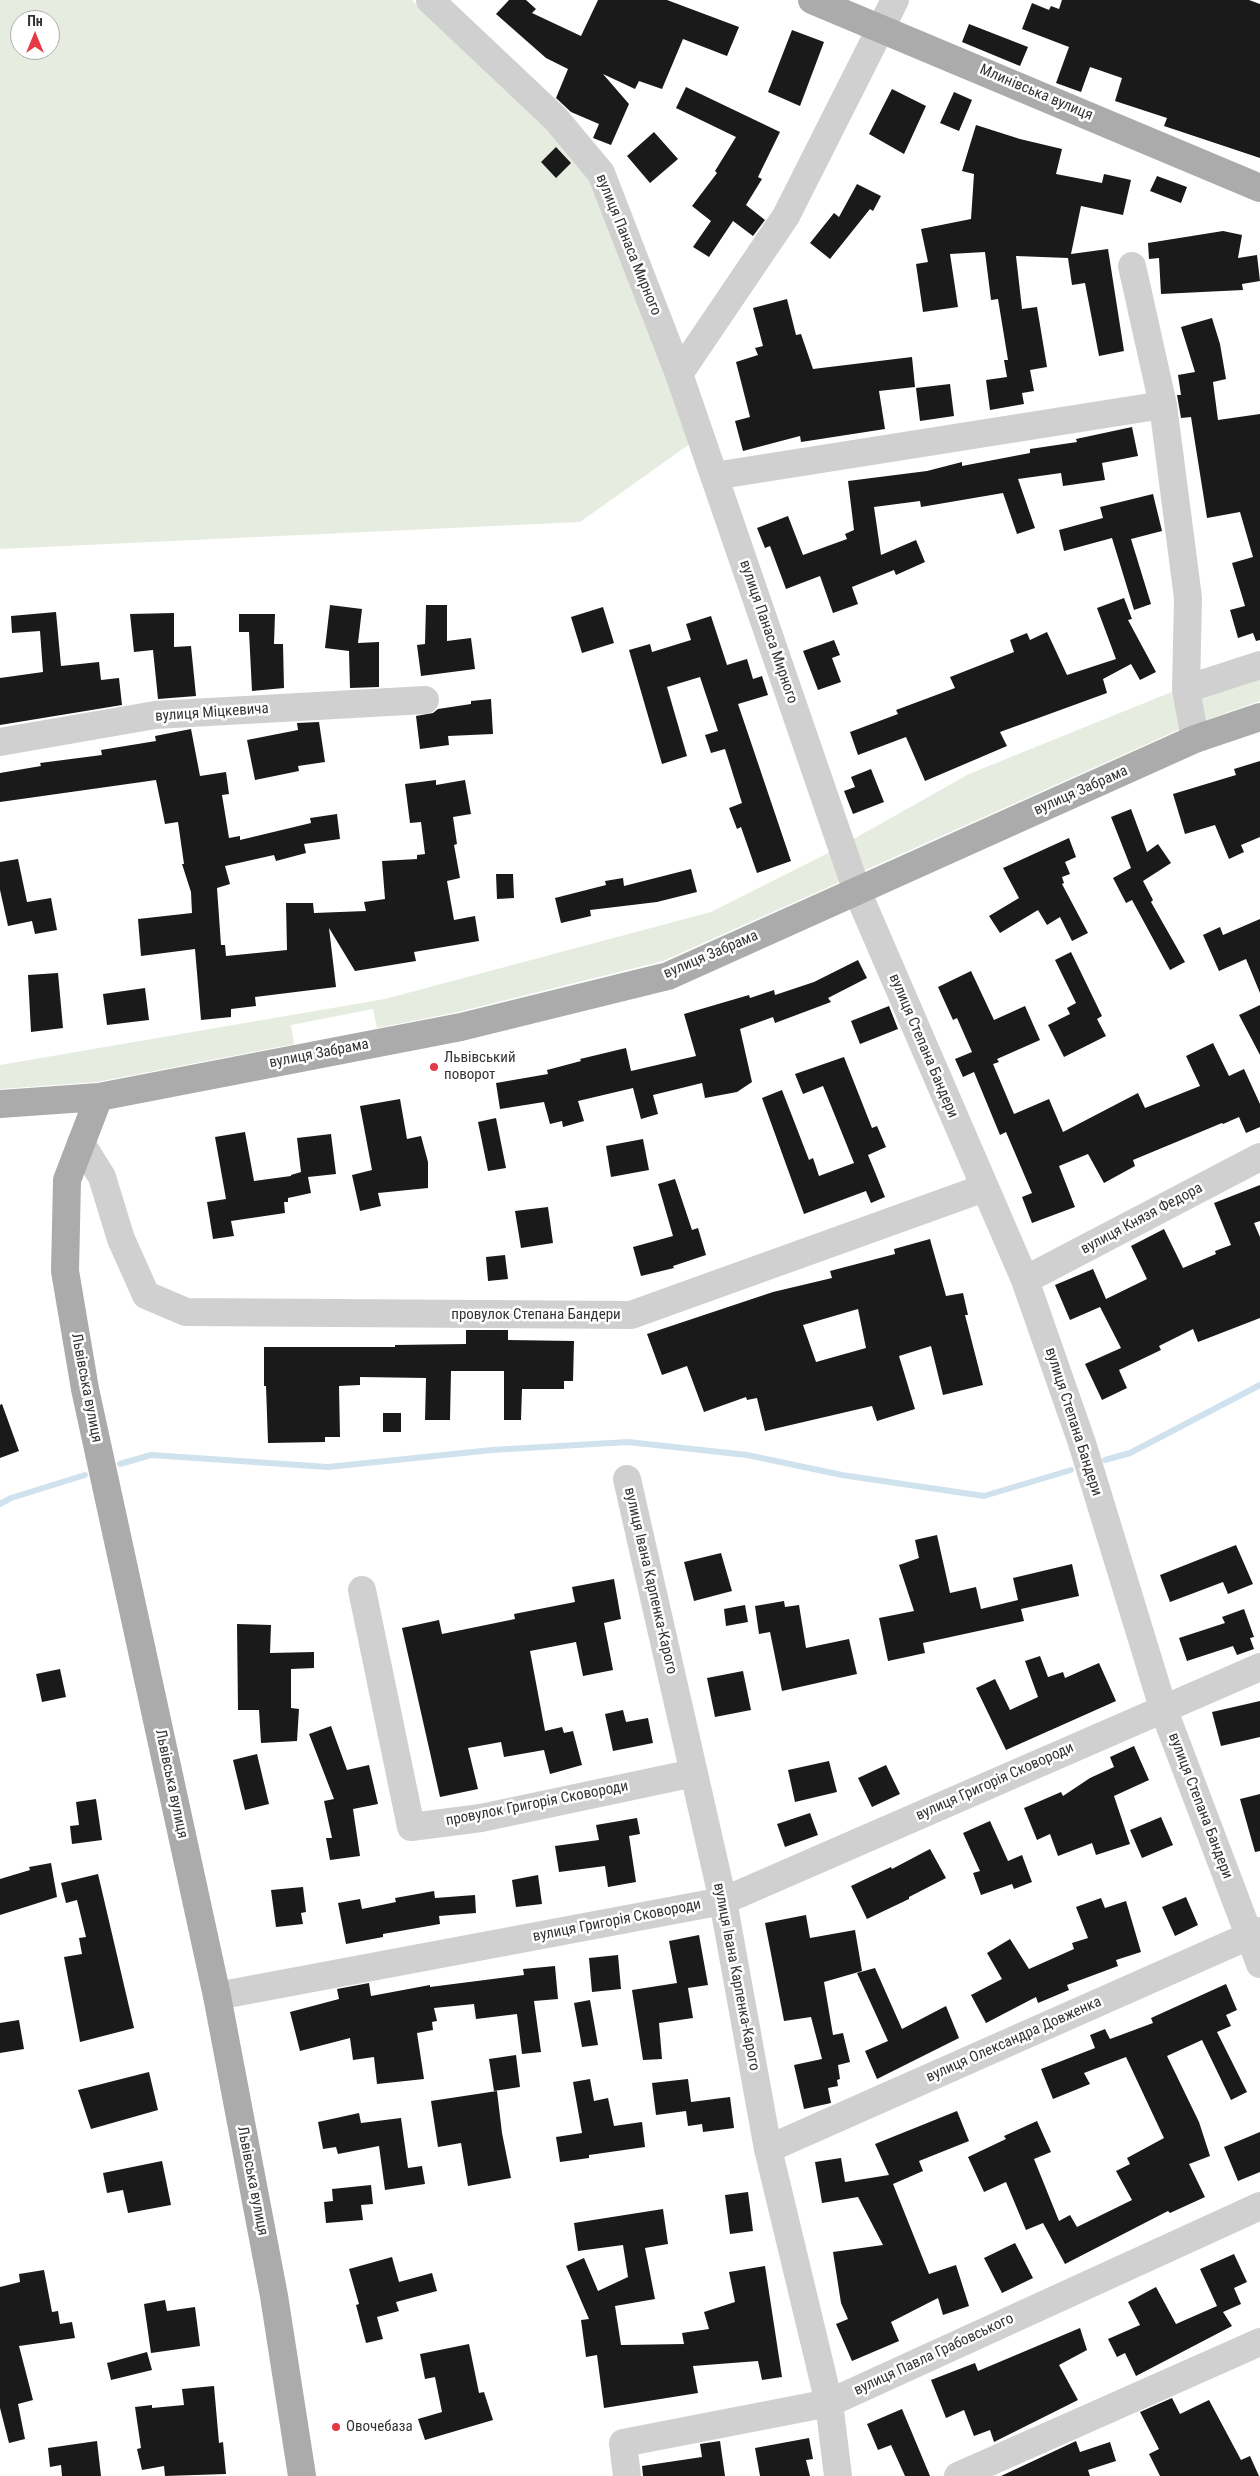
<!DOCTYPE html>
<html>
<head>
<meta charset="utf-8">
<style>
  body { margin:0 }
  #map { position:relative; width:1260px; height:2476px; overflow:hidden; background:#fff; font-family:"Roboto Condensed",sans-serif }
  canvas { display:block }
  .north { position:absolute; left:10px; top:10px; width:50px; height:50px; box-sizing:border-box; background:#fff; border:1px solid #adadad; border-radius:50%; rotate:0deg; font-size:14px; font-weight:700; line-height:20px; text-align:center; color:#333 }
  .north::after { content:''; display:block; margin:auto; width:18px; height:22px; background:#e63946; clip-path:polygon(50% 0,100% 100%,50% 72%,0 100%) }
</style>
</head>
<body>
<div id="map">
<canvas width="1260" height="2476"></canvas>
<div class="north">Пн</div>
</div>
<script>
const context = document.querySelector('canvas').getContext('2d');
context.lineJoin = 'round';
function fill(path, color) { context.fillStyle = color; context.fill(path, 'evenodd'); }
const poly = rows => new Path2D(rows.map(r => 'M' + r).join(''));
function stroke(path, color, width, dash) { context.strokeStyle = color; context.lineWidth = width; context.lineCap = dash ? 'butt' : 'round'; context.setLineDash(dash || []); context.stroke(path); }
function drawText(font, color, halo, rows, align = 'center') {
  context.font = font + ' "Roboto Condensed",sans-serif'; context.lineWidth = 5; context.setLineDash([]); context.textBaseline = 'middle'; context.strokeStyle = halo; context.fillStyle = color; for (const [text, x, y, turn = 0] of rows) {
    context.save(); context.translate(x, y); context.rotate((+turn || 0) * Math.PI / 180); context.textAlign = isNaN(turn) ? turn : align; if (halo) context.strokeText(text, 0, 0); context.fillText(text, 0, 0); context.restore();
  }
}
fill(poly([
  [0,0,412,0,548,126,592,179,691,443,580,522,0,549],
  [20,20,50,20,50,50,20,50],
  [1260,672,1260,701,1200,722,1195,693],
  [1179,689,1185,727,861,872,850,841,969,774],
  [832,851,842,881,663,961,458,1012,377,1028,373,1009,291,1025,294,1044,97,1082,0,1089,0,1065,385,999,711,912]
]), '#e6ecdf');
stroke(poly([
  [1105,1460,1130,1453,1260,1385],
  [120,1464,151,1455,328,1467,492,1450,628,1442,747,1455,842,1475,984,1496,1071,1470],
  [0,1504,11,1498,85,1475]
]), '#cfe2ee', 6);
fill(poly([
  [509,0,526,0,536,9,532,13,581,36,598,0,667,0,739,27,727,56,683,39,662,89,639,81,635,89,603,74,629,104,611,145,593,138,599,124,571,112,556,98,568,69,546,58,496,14],
  [1062,0,1249,0,1260,4,1260,158,1164,126,1167,118,1115,101,1122,78,1090,67,1081,92,1056,83,1069,47,1022,29,1032,3,1049,10,1051,6,1059,9],
  [969,24,1028,47,1020,66,962,42],
  [792,30,824,42,800,106,768,92],
  [686,87,780,132,758,177,762,179,746,205,765,220,753,236,733,221,709,257,693,247,711,221,692,206,717,173,715,171,736,137,676,108],
  [892,89,926,106,904,154,869,134],
  [954,92,972,100,959,131,940,123],
  [976,125,1020,139,1062,149,1056,174,1102,183,1104,174,1131,180,1123,215,1081,206,1071,254,1108,249,1124,351,1099,356,1085,283,1072,285,1068,258,1016,256,1022,309,1037,307,1047,367,1030,370,1034,391,1022,393,1024,404,990,410,986,380,1007,377,1004,360,1008,360,998,299,991,300,985,252,950,254,958,307,923,312,916,264,928,262,921,229,971,219,974,174,962,171],
  [654,132,678,159,650,183,627,156],
  [556,147,571,163,556,178,541,162],
  [1157,176,1187,187,1181,203,1150,191],
  [857,184,881,196,873,211,870,209,830,259,810,243,834,213,839,217],
  [1223,231,1242,235,1238,258,1257,255,1260,281,1242,284,1243,290,1161,294,1159,258,1149,259,1148,243],
  [787,299,796,335,801,334,813,369,912,357,915,387,879,391,885,429,801,442,800,436,743,451,735,421,750,417,736,362,758,355,755,348,763,346,753,308],
  [1212,318,1220,344,1226,379,1213,382,1218,420,1260,414,1260,640,1256,641,1253,633,1238,638,1230,610,1245,606,1232,563,1253,557,1240,512,1207,518,1191,417,1181,418,1177,395,1181,395,1178,375,1195,372,1181,327],
  [950,384,954,416,920,421,916,388],
  [1132,427,1138,456,1102,463,1105,480,1063,486,1061,473,1018,479,1035,528,1017,534,1003,493,921,507,920,501,874,507,881,555,916,540,925,562,896,575,894,570,852,587,858,604,833,613,820,576,786,589,770,546,765,548,757,528,788,516,803,555,847,539,845,534,854,530,848,481,927,471,962,462,962,466,1030,453,1030,449,1077,442,1076,439],
  [1153,494,1162,531,1131,539,1151,604,1134,610,1112,538,1064,551,1059,530,1103,518,1100,507],
  [1124,598,1132,619,1128,620,1156,672,1140,680,1131,664,1103,679,1107,693,1000,732,1007,746,925,781,906,737,858,755,850,732,898,714,896,710,955,688,950,677,1014,652,1010,640,1027,633,1030,640,1047,632,1067,675,1116,659,1097,608],
  [330,605,362,609,358,643,379,642,379,687,350,688,349,651,325,648],
  [426,605,447,605,447,641,471,638,475,669,421,676,417,645,425,644],
  [603,607,614,643,582,653,571,617],
  [56,612,61,666,99,662,101,680,119,678,122,705,0,725,0,678,43,672,40,631,12,633,11,616],
  [174,613,174,647,191,646,196,696,158,699,153,650,134,652,130,614],
  [239,614,275,614,274,644,283,644,284,688,252,691,249,632,239,632],
  [711,616,727,665,747,659,753,679,762,676,768,695,738,704,791,861,757,873,741,827,737,829,729,808,742,803,725,749,711,753,705,735,718,731,700,677,667,687,687,756,662,764,629,650,650,644,652,652,691,640,686,624],
  [834,640,840,655,832,658,841,682,818,690,803,651],
  [491,699,493,734,448,736,449,745,420,749,416,716,433,713,438,709,471,704,471,701],
  [319,722,325,762,298,766,299,771,255,780,247,740,298,730,297,723],
  [191,729,200,776,226,772,229,794,222,795,229,838,240,836,240,840,311,823,310,818,337,814,340,839,304,844,306,853,276,861,274,855,225,866,230,884,217,888,221,945,225,945,226,956,287,950,286,903,313,903,314,913,366,911,364,902,385,899,382,861,417,859,417,855,425,854,421,822,410,823,405,784,436,780,436,785,465,780,471,814,453,817,457,844,454,845,460,878,447,881,454,920,475,916,479,941,414,952,416,961,355,971,329,928,336,987,255,997,256,1006,231,1009,231,1017,201,1020,195,949,141,956,138,919,192,913,191,892,182,864,184,864,178,822,165,824,156,780,0,802,0,773,41,766,40,763,102,755,101,750,156,741,155,736],
  [1260,761,1260,837,1241,845,1244,852,1229,859,1215,825,1185,834,1173,794,1236,775,1234,769],
  [871,769,884,802,853,814,844,791,855,787,851,777],
  [1131,809,1147,852,1158,844,1171,863,1143,881,1153,900,1151,902,1185,962,1170,970,1132,900,1126,903,1113,878,1131,868,1111,817],
  [1069,838,1076,857,1065,862,1070,874,1062,877,1064,883,1062,884,1088,933,1072,941,1060,917,1047,925,1038,910,1000,933,989,916,1019,898,1003,868],
  [18,859,27,902,51,898,57,930,35,934,32,921,8,926,0,890,0,862],
  [691,869,697,892,657,902,590,910,591,916,561,923,555,898,606,885,605,881,623,878,624,886],
  [496,874,513,874,514,898,497,899],
  [1260,919,1260,993,1246,959,1219,971,1203,935,1220,927,1223,935],
  [1071,952,1102,1016,1097,1019,1106,1036,1064,1057,1048,1025,1070,1014,1067,1008,1076,1003,1055,960],
  [858,960,867,978,828,998,831,1002,775,1023,773,1017,740,1029,752,1082,737,1092,705,1098,702,1083,653,1095,658,1114,641,1119,633,1088,578,1101,584,1121,563,1127,562,1121,550,1124,544,1102,500,1109,496,1083,548,1074,547,1070,581,1061,580,1059,626,1048,631,1071,696,1056,684,1014,749,995,750,998,774,990,775,995,814,982],
  [971,971,994,1020,1025,1006,1040,1040,997,1059,999,1062,993,1064,1014,1114,1049,1099,1063,1132,1138,1093,1145,1108,1200,1086,1186,1056,1213,1043,1229,1076,1244,1069,1260,1104,1260,1127,1246,1133,1239,1117,1223,1124,1222,1123,1133,1160,1135,1166,1104,1183,1088,1154,1059,1166,1075,1207,1032,1223,1022,1197,1032,1193,1006,1132,1000,1135,974,1072,963,1077,955,1059,972,1052,957,1018,953,1020,938,987],
  [58,973,63,1028,31,1032,28,975],
  [145,988,149,1020,107,1025,103,994],
  [1260,1005,1260,1055,1239,1015],
  [889,1006,898,1029,860,1044,851,1021],
  [844,1057,872,1128,877,1126,886,1147,868,1155,885,1197,871,1203,866,1191,804,1214,762,1098,782,1090,809,1160,813,1158,819,1176,854,1163,823,1086,803,1094,795,1074],
  [400,1099,407,1139,421,1136,428,1162,428,1188,378,1193,381,1206,360,1211,352,1175,372,1170,360,1106],
  [496,1118,506,1168,488,1171,478,1122],
  [245,1132,254,1181,291,1176,291,1175,301,1172,297,1138,331,1134,336,1174,308,1177,311,1193,288,1198,288,1202,284,1202,285,1213,231,1221,234,1236,213,1239,207,1202,226,1199,215,1137],
  [643,1139,649,1170,611,1177,606,1146],
  [675,1179,692,1230,698,1228,706,1255,673,1266,674,1268,641,1276,633,1247,673,1236,658,1184],
  [1260,1185,1260,1221,1254,1223,1260,1237,1260,1318,1198,1342,1193,1329,1159,1346,1161,1350,1119,1370,1127,1388,1102,1400,1085,1364,1121,1348,1100,1307,1070,1320,1055,1285,1093,1269,1106,1299,1147,1279,1131,1246,1164,1229,1183,1268,1216,1254,1215,1251,1231,1245,1214,1203],
  [548,1207,553,1243,521,1248,515,1211],
  [930,1239,946,1296,963,1293,968,1315,965,1315,983,1385,943,1395,931,1346,899,1356,915,1409,877,1421,872,1406,765,1431,757,1398,747,1400,746,1397,704,1412,687,1366,662,1375,647,1334,773,1292,832,1278,830,1271,895,1254,894,1249],
  [858,1309,866,1348,816,1362,803,1325],
  [505,1255,508,1279,488,1281,486,1257],
  [466,1330,508,1330,508,1340,574,1341,573,1381,564,1381,564,1389,522,1389,521,1420,504,1420,504,1371,451,1371,450,1420,425,1420,426,1378,360,1377,360,1385,339,1386,340,1437,325,1437,325,1442,268,1443,266,1386,264,1386,264,1347,395,1347,395,1345,466,1344],
  [2,1404,19,1451,0,1458,0,1405],
  [383,1413,401,1413,401,1432,383,1432],
  [937,1535,950,1593,976,1587,981,1609,1018,1600,1013,1578,1072,1564,1079,1596,1021,1609,1024,1621,923,1643,925,1653,888,1661,879,1618,914,1611,899,1565,919,1558,915,1540],
  [1236,1545,1253,1584,1228,1594,1223,1582,1170,1602,1160,1575],
  [721,1553,732,1591,694,1601,684,1562],
  [614,1579,621,1619,604,1623,613,1670,583,1676,576,1642,530,1651,545,1731,562,1727,564,1733,573,1731,582,1765,550,1774,544,1750,504,1757,501,1742,468,1748,478,1789,440,1797,402,1628,439,1620,442,1634,515,1619,514,1614,575,1602,572,1587],
  [784,1601,785,1607,799,1605,806,1648,849,1639,857,1674,782,1691,770,1632,759,1634,755,1606],
  [745,1605,748,1622,726,1626,724,1609],
  [1244,1609,1254,1637,1250,1638,1254,1649,1237,1655,1233,1646,1187,1661,1179,1638,1225,1623,1222,1617],
  [237,1624,271,1625,270,1653,314,1652,314,1668,291,1669,291,1708,299,1709,297,1741,261,1743,259,1710,238,1710],
  [1040,1656,1048,1677,1063,1672,1065,1678,1099,1663,1116,1701,1006,1750,976,1688,995,1679,1010,1710,1038,1697,1025,1661],
  [60,1669,66,1697,42,1702,36,1674],
  [743,1671,751,1710,715,1717,707,1678],
  [1260,1701,1260,1737,1221,1746,1212,1712],
  [623,1710,626,1722,648,1718,653,1743,613,1751,605,1714],
  [331,1726,347,1770,369,1765,378,1804,353,1809,360,1856,330,1860,326,1838,332,1838,324,1801,334,1799,309,1734],
  [1134,1746,1149,1780,1114,1796,1130,1844,1096,1855,1092,1843,1058,1856,1050,1834,1037,1840,1024,1808,1061,1792,1063,1796,1090,1778,1114,1767,1110,1757],
  [257,1754,269,1804,245,1810,233,1760],
  [829,1761,837,1792,795,1802,788,1770],
  [886,1765,900,1794,872,1807,858,1778],
  [1260,1794,1260,1851,1255,1852,1240,1799],
  [96,1799,102,1840,72,1844,70,1826,79,1825,76,1802],
  [810,1813,818,1835,785,1847,777,1824],
  [1161,1817,1173,1845,1142,1858,1130,1830],
  [637,1818,640,1834,629,1836,636,1882,608,1887,605,1866,559,1872,555,1846,599,1840,596,1825],
  [990,1821,1008,1861,1022,1855,1032,1882,1014,1889,1012,1884,981,1895,973,1873,980,1871,963,1833],
  [930,1849,946,1878,909,1897,909,1899,867,1919,851,1886,891,1867,892,1869],
  [51,1863,57,1897,0,1915,0,1879,30,1870,29,1867],
  [98,1874,134,2028,80,2042,64,1957,82,1954,79,1938,86,1937,77,1900,66,1903,61,1883],
  [538,1875,542,1904,516,1907,512,1880],
  [303,1887,306,1912,301,1913,303,1924,276,1927,271,1890],
  [434,1891,435,1898,475,1895,476,1913,439,1916,440,1924,383,1934,383,1937,346,1944,338,1903,360,1899,362,1909,396,1902,395,1898],
  [1186,1897,1198,1925,1175,1936,1162,1907],
  [1101,1898,1105,1908,1126,1901,1141,1952,1116,1960,1118,1966,1067,1985,1069,1990,1038,2003,1036,1997,986,2023,971,1995,1002,1979,987,1953,1010,1939,1029,1969,1074,1949,1072,1943,1088,1938,1076,1907],
  [806,1915,810,1938,855,1930,862,1971,824,1982,833,2035,843,2033,850,2062,838,2065,840,2079,837,2080,838,2086,828,2088,831,2103,804,2109,794,2065,822,2059,811,2017,784,2021,765,1923],
  [699,1935,708,1985,688,1988,693,2018,659,2023,662,2059,643,2060,632,1990,677,1983,669,1941],
  [618,1955,621,1989,592,1992,589,1958],
  [555,1966,558,1999,534,2001,541,2052,522,2054,517,2014,476,2019,474,2004,434,2008,437,2021,432,2022,433,2030,417,2033,424,2079,377,2084,374,2057,353,2060,350,2038,300,2051,290,2012,339,1999,337,1989,369,1983,371,1996,430,1985,430,1987,524,1975,523,1969],
  [875,1968,902,2029,946,2006,959,2038,877,2079,865,2051,888,2041,857,1973],
  [1226,1984,1237,2010,1226,2015,1231,2026,1217,2032,1247,2092,1231,2100,1202,2040,1167,2056,1199,2122,1210,2156,1189,2164,1205,2197,1170,2213,1168,2211,1065,2264,1043,2223,1026,2230,1006,2182,984,2192,968,2157,1006,2139,1004,2136,1037,2121,1051,2152,1034,2159,1059,2221,1070,2215,1077,2227,1132,2200,1116,2171,1130,2164,1127,2158,1164,2138,1126,2057,1084,2073,1090,2084,1053,2099,1041,2069,1095,2048,1090,2035,1105,2029,1110,2039,1153,2023,1151,2018],
  [590,2000,598,2045,582,2047,574,2003],
  [19,2020,24,2049,0,2053,0,2023],
  [516,2055,520,2087,494,2091,489,2059],
  [149,2072,158,2110,91,2129,78,2090],
  [590,2079,594,2101,608,2098,614,2126,642,2122,645,2147,589,2155,589,2158,560,2162,556,2137,582,2133,573,2082],
  [688,2079,691,2102,730,2097,734,2128,703,2132,702,2124,688,2126,686,2111,656,2115,652,2083],
  [497,2091,502,2133,511,2178,468,2186,461,2143,438,2147,431,2101],
  [957,2111,969,2141,919,2161,923,2171,893,2184,929,2274,956,2265,969,2306,943,2315,938,2298,891,2322,899,2341,852,2361,836,2324,848,2319,841,2303,833,2252,883,2245,858,2197,822,2203,815,2162,841,2158,845,2182,889,2175,875,2144],
  [359,2113,361,2123,401,2118,408,2168,422,2166,425,2184,385,2190,379,2146,338,2154,336,2147,323,2149,318,2122],
  [1260,2132,1260,2172,1238,2181,1224,2147],
  [162,2161,171,2205,128,2213,123,2190,107,2193,103,2173],
  [371,2185,373,2204,361,2205,363,2220,326,2223,324,2202,333,2201,332,2189],
  [748,2192,753,2231,730,2234,725,2195],
  [663,2209,668,2244,645,2248,655,2299,615,2306,621,2345,684,2344,682,2333,709,2329,704,2312,735,2302,729,2272,765,2266,782,2377,762,2380,758,2361,693,2366,698,2393,604,2408,597,2355,586,2357,581,2320,589,2319,566,2266,584,2258,598,2291,628,2277,623,2245,578,2251,574,2223],
  [1015,2243,1033,2278,1002,2293,984,2258],
  [1234,2254,1247,2282,1234,2288,1241,2304,1223,2312,1232,2326,1136,2376,1125,2353,1117,2357,1108,2339,1140,2325,1128,2302,1156,2287,1176,2324,1217,2306,1200,2269],
  [392,2257,399,2282,432,2273,437,2291,396,2302,399,2311,377,2317,383,2339,366,2343,356,2305,359,2304,349,2269],
  [44,2270,52,2312,58,2311,60,2324,72,2322,75,2338,19,2346,33,2400,18,2404,25,2439,9,2443,0,2408,0,2287,20,2282,19,2274],
  [165,2300,167,2311,195,2307,200,2346,151,2353,144,2304],
  [1080,2328,1087,2350,1059,2365,1078,2400,994,2442,990,2430,974,2436,964,2410,946,2418,931,2380,975,2363,978,2371],
  [469,2344,479,2393,484,2392,493,2420,425,2440,418,2419,442,2412,435,2377,425,2379,420,2354],
  [147,2352,152,2370,111,2380,107,2363],
  [214,2386,219,2443,223,2442,226,2474,165,2476,164,2466,142,2470,137,2449,141,2448,135,2407,152,2405,152,2408,184,2405,182,2389],
  [1172,2398,1180,2414,1209,2400,1241,2460,1250,2456,1259,2476,1160,2476,1149,2454,1159,2449,1140,2412],
  [902,2409,930,2476,905,2476,891,2445,878,2450,867,2424],
  [809,2438,813,2459,806,2460,810,2476,760,2476,755,2448],
  [97,2441,101,2476,62,2476,61,2465,50,2467,48,2448],
  [720,2441,725,2476,643,2476,642,2466,702,2457,700,2444],
  [1076,2441,1080,2452,1110,2442,1116,2461,1088,2470,1090,2476,1001,2476]
]), '#1a1a1a');
stroke(poly([
  [430,0,556,119,601,173,679,374,857,891,1025,1280,1082,1443,1163,1708,1260,1964],
  [1132,266,1163,405,1188,598,1186,689,1195,739],
  [679,374,786,216,895,0],
  [714,476,1163,405],
  [1186,689,1260,665],
  [0,742,155,715,425,700],
  [81,1143,102,1177,121,1239,146,1295,186,1312,631,1315,984,1188],
  [1025,1280,1260,1157],
  [627,1479,723,1901,768,2149,829,2403,838,2476],
  [362,1590,411,1827,481,1818,694,1773],
  [217,1996,723,1901,1260,1667],
  [768,2149,1260,1931],
  [627,2476,623,2443,829,2403,1260,2206],
  [958,2476,1260,2342]
]), '#d0d0d0', 28);
stroke(poly([
  [812,0,1260,188],
  [99,1097,67,1180,65,1271,85,1389,217,1996,274,2296,302,2476],
  [0,1104,99,1097,461,1027,668,976,1195,739,1260,717]
]), '#ababab', 28);
for (const [x, y, r, color] of [
  [434,1067,5,"#e63946"],
  [336,2427,5,"#e63946"]
]) { const dot = new Path2D(); dot.arc(x, y, r, 0, 2 * Math.PI); context.fillStyle = color; context.fill(dot); stroke(dot, '#fff', 2); }
drawText('15px', '#333', '#fff', [
  ["Млинівська вулиця",1036,93,23],
  ["вулиця Панаса Мирного",628,245,68],
  ["вулиця Панаса Мирного",768,632,71],
  ["вулиця Міцкевича",212,713,-4],
  ["вулиця Забрама",1081,791,-24],
  ["вулиця Забрама",711,955,-23],
  ["вулиця Степана Бандери",923,1046,67],
  ["вулиця Забрама",319,1054,-11],
  ["вулиця Князя Федора",1142,1219,-28],
  ["провулок Степана Бандери",536,1315],
  ["Львівська вулиця",86,1388,79],
  ["вулиця Степана Бандери",1073,1422,72],
  ["вулиця Івана Карпенка-Карого",650,1581,77],
  ["вулиця Григорія Сковороди",995,1782,-24],
  ["Львівська вулиця",171,1784,78],
  ["провулок Григорія Сковороди",537,1804,-11],
  ["вулиця Степана Бандери",1200,1806,69],
  ["вулиця Григорія Сковороди",617,1921,-11],
  ["вулиця Івана Карпенка-Карого",736,1977,79],
  ["вулиця Олександра Довженка",1014,2040,-24],
  ["Львівська вулиця",252,2181,79],
  ["вулиця Павла Грабовського",934,2355,-25]
]);
drawText('15px', '#333', '#fff', [
  ["Львівський",444,1058],
  ["поворот",444,1075],
  ["Овочебаза",346,2427]
], 'left');
</script>
</body>
</html>
